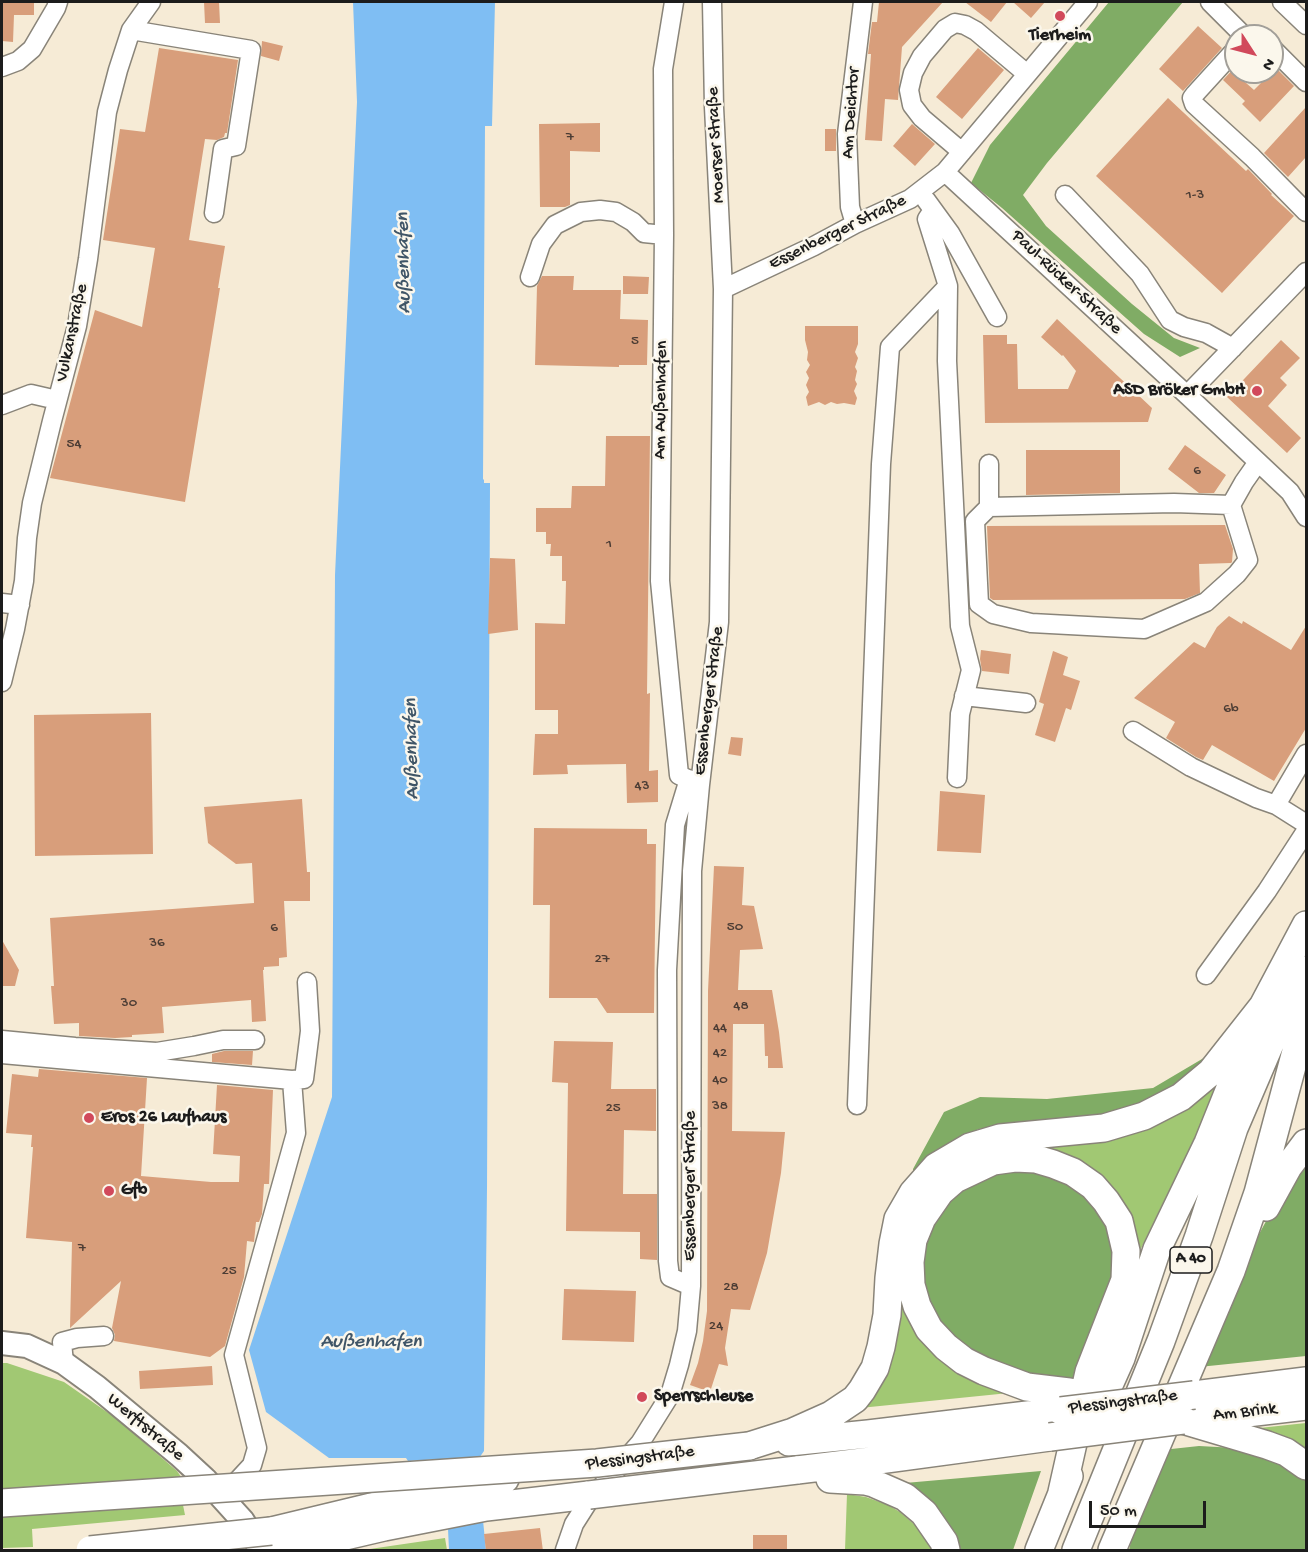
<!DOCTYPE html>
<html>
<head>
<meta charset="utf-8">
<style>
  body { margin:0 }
  #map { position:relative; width:1308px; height:1552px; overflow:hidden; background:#f6ebd6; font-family:"Gochi Hand",sans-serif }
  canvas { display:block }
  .frame { position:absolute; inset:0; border:3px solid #1c1c1c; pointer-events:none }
  .north { position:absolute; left:1224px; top:24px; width:60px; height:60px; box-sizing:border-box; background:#fbf7ec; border:2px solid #a29f99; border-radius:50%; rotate:126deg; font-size:16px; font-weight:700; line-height:24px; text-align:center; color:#1c1c1c }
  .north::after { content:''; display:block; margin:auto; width:21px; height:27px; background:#d1495b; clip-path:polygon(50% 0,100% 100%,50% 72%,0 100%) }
  .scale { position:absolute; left:1089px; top:1501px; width:117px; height:27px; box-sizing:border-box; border:3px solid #1c1c1c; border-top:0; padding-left:8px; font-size:18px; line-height:21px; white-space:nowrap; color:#1c1c1c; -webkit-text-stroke:4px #fbf7ec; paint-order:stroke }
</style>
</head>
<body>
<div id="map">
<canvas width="1308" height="1552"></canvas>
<div class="frame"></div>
<div class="north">N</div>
<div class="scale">50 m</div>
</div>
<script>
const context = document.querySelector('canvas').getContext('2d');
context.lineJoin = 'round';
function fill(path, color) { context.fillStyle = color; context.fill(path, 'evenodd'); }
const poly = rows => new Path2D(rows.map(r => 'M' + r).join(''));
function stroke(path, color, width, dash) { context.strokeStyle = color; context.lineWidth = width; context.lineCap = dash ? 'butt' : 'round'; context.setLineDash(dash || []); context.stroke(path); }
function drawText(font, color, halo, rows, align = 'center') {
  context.font = font + ' "Gochi Hand",sans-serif'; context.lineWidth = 5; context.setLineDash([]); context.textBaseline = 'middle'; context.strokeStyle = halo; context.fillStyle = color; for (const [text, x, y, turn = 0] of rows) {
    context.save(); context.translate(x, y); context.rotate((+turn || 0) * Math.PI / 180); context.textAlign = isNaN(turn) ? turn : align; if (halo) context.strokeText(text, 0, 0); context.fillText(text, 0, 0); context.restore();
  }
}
fill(poly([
  [1228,1069,1135,1261,954,1163],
  [898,1257,909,1307,1009,1393,860,1408],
  [2,1363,7,1363,64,1382,117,1419,177,1471,184,1481,2,1493],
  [1306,1423,1306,1457,1250,1429],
  [847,1494,866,1497,888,1505,900,1512,915,1525,932,1550,845,1550],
  [183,1505,185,1515,32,1529,33,1547,2,1548,2,1516],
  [445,1538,447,1550,363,1550]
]), '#a1c873');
fill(poly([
  [1109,2,1183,2,1047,163,1023,195,1046,226,1132,304,1174,338,1200,348,1180,357,1144,334,1002,208,971,183,990,145],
  [1224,1046,1187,1082,1114,1117,1057,1121,979,1129,958,1138,933,1153,913,1173,913,1169,944,1112,980,1097,1047,1099,1153,1088],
  [1306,1154,1306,1356,1199,1367,1250,1251,1286,1184],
  [1001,1171,1032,1171,1060,1178,1086,1197,1105,1221,1116,1252,1114,1292,1079,1379,1056,1379,1029,1375,976,1353,950,1335,934,1311,924,1286,922,1260,930,1227,949,1199,974,1182],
  [1199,1446,1236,1448,1262,1454,1298,1474,1306,1481,1306,1550,1129,1550,1132,1537,1162,1450],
  [1041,1471,1013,1550,957,1550,905,1483]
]), '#80ac65');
fill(poly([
  [353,2,495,2,492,126,485,126,483,479,484,480,484,483,490,483,487,1188,484,1451,477,1461,486,1550,449,1550,445,1465,441,1459,408,1461,406,1458,329,1458,266,1412,249,1350,332,1097,335,575,357,102]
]), '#7fbef3');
fill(poly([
  [2,2,34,2,34,15,14,15,13,42,2,41],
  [204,2,219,2,220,23,205,23],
  [879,2,943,2,902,47,898,100,885,99,882,141,865,140,871,54,868,54,872,22,877,22],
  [965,2,1007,2,991,22],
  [1013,2,1045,2,1031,18],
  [1198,26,1222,48,1183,91,1159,69],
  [262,41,283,46,279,61,261,56],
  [159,48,238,60,227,133,225,133,224,137,217,140,205,139,189,240,225,246,218,288,220,288,185,502,50,478,95,310,142,327,155,248,103,240,120,129,145,132],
  [978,48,1004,70,962,119,936,97],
  [1236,66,1236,74,1254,90,1276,68,1294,86,1260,122,1242,104,1245,101,1223,80],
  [1168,98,1246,171,1248,169,1272,194,1271,195,1294,216,1222,293,1096,176],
  [1306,107,1306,157,1288,177,1264,153],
  [600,123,600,152,570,151,570,205,565,207,540,207,539,124],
  [912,124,935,144,915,166,893,146],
  [825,129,836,129,836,151,825,151],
  [542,276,574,276,573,290,621,290,620,319,648,320,647,365,619,365,619,367,535,365,537,286],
  [623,276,649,277,648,294,623,294],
  [1057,319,1152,408,1148,422,985,423,983,335,1007,335,1007,344,1017,344,1018,389,1068,389,1076,371,1063,355,1062,356,1041,337],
  [805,326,858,326,858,344,855,352,858,358,855,367,857,371,855,380,857,384,854,391,857,398,855,405,844,403,837,404,831,402,825,405,819,402,808,406,806,397,809,392,806,385,809,378,806,372,810,365,807,360,808,352,805,340],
  [1281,340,1300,358,1280,378,1287,385,1268,406,1301,438,1287,453,1227,397],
  [606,436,650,436,647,694,650,693,649,771,658,770,658,802,627,803,626,764,567,765,568,774,533,775,535,734,558,734,558,710,535,710,535,623,565,624,566,581,562,581,562,556,550,556,551,544,546,544,546,532,536,532,536,508,571,508,572,486,605,486],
  [1185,445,1226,475,1214,493,1199,493,1168,469],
  [1026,450,1120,450,1120,493,1026,495],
  [1225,525,1233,549,1232,562,1231,563,1199,564,1200,593,1185,599,993,600,990,598,987,526],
  [490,558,515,559,518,630,488,634],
  [1229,616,1242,624,1243,621,1291,650,1306,626,1306,728,1274,781,1212,745,1203,760,1196,757,1166,738,1175,722,1134,698,1194,642,1205,648,1217,627],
  [981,650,1011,654,1009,674,982,671,980,659],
  [1053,651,1068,657,1063,675,1080,681,1071,710,1066,708,1055,742,1035,735,1044,704,1039,702],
  [151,713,153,854,35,856,34,715],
  [731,737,743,738,741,756,728,754],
  [940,791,985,795,981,853,937,851],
  [302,799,307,872,310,872,310,901,284,901,287,957,279,958,279,966,264,967,264,970,263,970,266,1021,252,1022,251,1000,162,1007,164,1033,132,1035,132,1037,115,1038,79,1036,79,1023,54,1024,51,986,54,986,50,918,254,903,252,863,236,864,208,843,204,807],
  [534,828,647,829,647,844,656,844,654,1013,607,1013,597,998,549,998,550,905,533,905],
  [714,866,744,867,742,905,754,906,763,949,740,950,738,990,772,990,779,1032,783,1068,768,1068,768,1056,765,1056,764,1024,733,1024,732,1131,785,1132,781,1173,767,1253,750,1310,731,1309,725,1348,728,1366,719,1364,710,1392,690,1385,698,1363,703,1341,707,1311,708,991],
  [2,940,19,970,15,986,2,986],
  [554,1041,613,1042,611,1089,656,1089,656,1131,624,1130,623,1194,657,1194,657,1260,640,1259,640,1232,566,1231,568,1083,552,1082],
  [224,1051,253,1051,252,1065,212,1062,212,1054],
  [39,1069,147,1078,141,1176,211,1182,239,1182,240,1156,213,1154,217,1085,273,1090,269,1184,264,1184,262,1214,259,1222,256,1222,254,1242,247,1241,244,1277,225,1346,210,1357,114,1341,115,1335,112,1328,121,1281,70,1328,72,1242,26,1238,33,1147,31,1147,32,1135,6,1133,12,1074,38,1077],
  [564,1289,636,1291,634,1342,562,1340],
  [212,1366,213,1385,140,1389,139,1371],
  [540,1528,543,1551,486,1551,484,1534],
  [753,1535,787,1535,787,1551,753,1551]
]), '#d89e7b');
const minor = poly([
  [674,2,663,69,664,235,660,581,679,775,700,785],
  [1210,2,1244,36],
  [1282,2,1306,25],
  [131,30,251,50,236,146,223,149,214,213],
  [1272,48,1306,82],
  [1236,49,1195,94,1192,98,1194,104,1252,157,1306,212],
  [2,67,18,61,32,49,56,8,58,2],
  [962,152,922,118,912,105,909,90,913,73,922,56,945,29,955,23,965,25,976,31,1027,74],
  [945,172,1187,395,1290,492,1306,517],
  [1065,195,1140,274,1170,320,1184,327,1206,333,1233,348],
  [926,200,950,233,997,317],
  [933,210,927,219,948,286,947,361,960,626,971,670,960,714,957,778],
  [855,224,850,207,847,134,863,2],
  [530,277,541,244,555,225,581,212,600,210,616,212,633,222,644,233,664,235],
  [723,289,814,246,855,224,910,199,945,172,1088,2],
  [1187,395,1306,272],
  [2,405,31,394,57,400],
  [989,464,989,507,1174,503,1231,505,1244,482,1258,462],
  [989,507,975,521,979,604,993,614,1031,623,1144,629,1206,602,1237,574,1248,560,1231,505],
  [2,603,20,605],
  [2,682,15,629,24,581,27,538,32,503,52,421,77,326,88,259,107,112,118,70,131,30,151,2],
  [964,696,1026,703],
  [1133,731,1191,767,1256,798,1276,805],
  [1306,754,1276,805,1306,824],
  [689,779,675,825,667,970,668,1261,670,1277,691,1286],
  [1206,975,1267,891,1306,831],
  [2,1040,75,1047,157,1052,194,1046,223,1040,255,1040],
  [2,1054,292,1080,304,1079,310,1031,307,982],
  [857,1105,881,464,890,347,948,286],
  [64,1363,62,1342,77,1338,104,1336],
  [227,1492,252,1465,257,1448,234,1355,296,1133,292,1080],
  [565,1550,574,1524,588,1502,640,1443,670,1395,679,1365,687,1331,691,1286,692,871,700,785,719,622,723,289,714,107,712,2]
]);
const major = poly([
  [2,1343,27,1346,64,1363,97,1387,179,1455,205,1479,243,1521,261,1550]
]);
const highway = poly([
  [1266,1207,1288,1167,1306,1143],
  [1194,1395,1306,1381],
  [1196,1419,1306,1406],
  [1183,1420,1267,1445,1286,1452,1306,1466],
  [1091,1425,1121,1358,1157,1249,1208,1143,1263,1006,1306,925],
  [789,1442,868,1434,1061,1411],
  [749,1446,793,1432,831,1415,855,1399,862,1390,875,1368,881,1347,887,1315,889,1278,893,1244,898,1219,913,1193,936,1167,970,1147,1000,1138,1104,1128,1144,1116,1181,1097,1211,1072,1263,1006],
  [797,1470,871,1461,1050,1437],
  [830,1479,865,1481,873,1483,905,1497,924,1513,944,1542,946,1550],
  [1062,1492,1089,1372,1125,1280,1126,1251,1119,1221,1106,1201,1093,1186,1073,1172,1053,1164,1036,1159,1015,1158,993,1161,955,1179,940,1192,922,1218,913,1240,910,1262,911,1285,917,1306,929,1329,946,1347,964,1361,984,1371,1027,1387,1069,1392],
  [271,1531,379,1505,430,1492,505,1479],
  [274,1550,311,1544,384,1527,486,1507,589,1495],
  [1039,1550,1069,1476],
  [1076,1550,1161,1341,1199,1236,1234,1128,1282,1016,1306,970],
  [1112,1550,1231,1271,1258,1193,1306,1014]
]);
stroke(minor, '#898479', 21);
stroke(major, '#898479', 26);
stroke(highway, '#898479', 30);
stroke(minor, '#fff', 18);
stroke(major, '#fff', 22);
stroke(highway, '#fff', 27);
const highwayBridge = poly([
  [1061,1411,1194,1395],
  [1050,1437,1183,1420],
  [589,1495,797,1470],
  [2,1503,597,1463,749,1446],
  [90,1550,271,1531]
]);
stroke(highwayBridge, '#898479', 30, []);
stroke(highwayBridge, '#fff', 27);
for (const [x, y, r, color] of [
  [1060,16,6,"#d1495b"],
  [1257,391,6,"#d1495b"],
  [89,1118,6,"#d1495b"],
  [109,1191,6,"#d1495b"],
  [642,1397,6,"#d1495b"]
]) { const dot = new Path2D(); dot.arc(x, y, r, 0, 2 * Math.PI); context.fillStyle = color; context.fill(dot); stroke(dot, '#fbf7ec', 2); }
drawText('15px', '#4b3c34', null, [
  ["7",570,138],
  ["1-3",1195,196],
  ["5",635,342],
  ["54",74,445],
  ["6",1197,472],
  ["1",609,545],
  ["6b",1231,710],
  ["43",642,787],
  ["50",735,928],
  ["6",274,929],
  ["36",157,944],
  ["27",602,960],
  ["30",129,1004],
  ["48",741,1007],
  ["44",720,1029],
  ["42",720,1054],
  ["40",720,1081],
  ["38",720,1107],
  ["25",613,1109],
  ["7",82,1249],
  ["25",229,1272],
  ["28",731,1288],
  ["24",716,1327]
]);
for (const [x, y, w] of [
  [1191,1260,42]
]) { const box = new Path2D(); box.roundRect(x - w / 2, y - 13, w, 26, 4.5); context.fillStyle = '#fbf7ec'; context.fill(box); stroke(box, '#1c1c1c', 1.5); }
drawText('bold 16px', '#1c1c1c', null, [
  ["A 40",1191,1260]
]);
drawText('bold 18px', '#1c1c1c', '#fbf7ec', [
  ["Tierheim",1060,36,"center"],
  ["ASD Bröker GmbH",1245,391,"right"],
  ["Eros 26 Laufhaus",101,1118],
  ["Gfb",121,1191],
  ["Sperrschleuse",654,1397]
], 'left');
drawText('18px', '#1c1c1c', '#fbf7ec', [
  ["Am Deichtor",852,113,-86],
  ["Moerser Straße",717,145,-93],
  ["Essenberger Straße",838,233,-26],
  ["Paul-Rücker-Straße",1066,283,43],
  ["Vulkanstraße",73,333,-78],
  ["Am Außenhafen",662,400,-89],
  ["Essenberger Straße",710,701,-83],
  ["Essenberger Straße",691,1186,-90],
  ["Plessingstraße",1123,1403,-7],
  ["Am Brink",1245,1413,-6],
  ["Werftstraße",145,1428,40],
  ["Plessingstraße",640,1459,-7]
]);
drawText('italic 20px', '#3f5567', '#fbf7ec', [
  ["Außenhafen",405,263,-91],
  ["Außenhafen",413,749,-91],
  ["Außenhafen",371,1343]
]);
</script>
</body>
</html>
